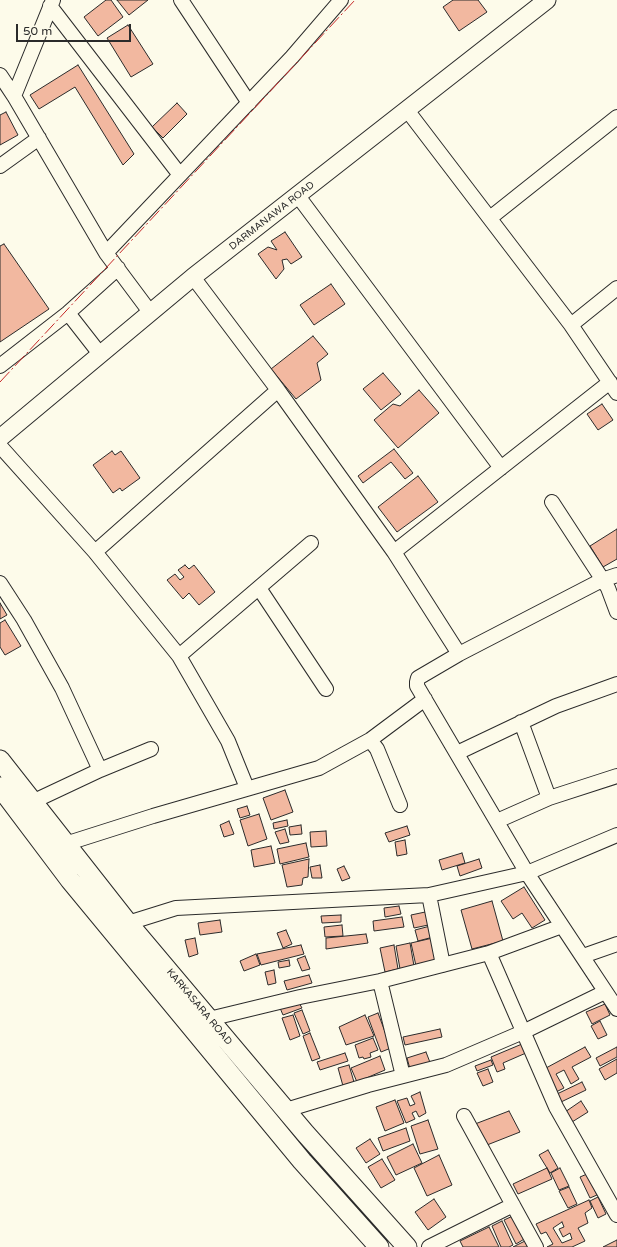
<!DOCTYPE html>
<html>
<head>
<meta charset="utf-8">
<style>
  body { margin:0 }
  #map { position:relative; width:617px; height:1247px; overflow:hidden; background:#fdfbea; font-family:"Varela Round",sans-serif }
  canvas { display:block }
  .scale { position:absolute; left:16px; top:24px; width:115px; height:18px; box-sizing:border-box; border:2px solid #2b2b2b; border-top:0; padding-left:5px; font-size:12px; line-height:14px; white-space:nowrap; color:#2b2b2b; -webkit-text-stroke:3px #fdfbea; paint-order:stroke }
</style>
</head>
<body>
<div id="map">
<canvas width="617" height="1247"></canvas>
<div class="scale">50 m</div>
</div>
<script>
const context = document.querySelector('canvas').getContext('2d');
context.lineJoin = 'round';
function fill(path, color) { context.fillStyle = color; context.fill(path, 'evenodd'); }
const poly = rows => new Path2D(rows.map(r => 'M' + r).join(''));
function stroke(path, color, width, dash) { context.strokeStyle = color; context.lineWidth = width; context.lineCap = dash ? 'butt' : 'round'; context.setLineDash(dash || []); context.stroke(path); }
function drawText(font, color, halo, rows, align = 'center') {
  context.font = font + ' "Varela Round",sans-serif'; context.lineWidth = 3; context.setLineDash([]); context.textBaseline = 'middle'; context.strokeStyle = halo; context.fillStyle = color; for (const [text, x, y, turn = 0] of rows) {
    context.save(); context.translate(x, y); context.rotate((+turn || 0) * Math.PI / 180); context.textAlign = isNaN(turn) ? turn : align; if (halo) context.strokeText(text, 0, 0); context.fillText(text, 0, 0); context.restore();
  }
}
const building = poly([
  [106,0,111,0,123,17,98,36,84,17,106,0],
  [117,0,148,0,129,15,117,0],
  [453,0,478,0,487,12,459,31,443,7,453,0],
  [128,25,153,64,131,77,107,38,128,25],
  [78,65,134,154,123,165,75,87,39,109,30,95,78,65],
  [177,103,187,114,163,138,152,127,177,103],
  [6,112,18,135,0,145,0,115,6,112],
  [285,232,302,257,291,264,287,259,282,260,284,269,276,279,258,254,268,247,277,250,271,241,285,232],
  [4,244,49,309,0,342,0,246,4,244],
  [331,284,345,304,314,325,300,305,331,284],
  [313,336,328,354,317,363,321,380,296,399,271,369,313,336],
  [383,373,401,394,381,410,363,389,383,373],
  [419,390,439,413,398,448,374,420,393,404,400,406,419,390],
  [602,404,613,420,598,430,587,414,602,404],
  [394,449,413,473,405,479,391,462,363,483,358,476,394,449],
  [112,451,115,455,121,451,140,478,122,491,120,488,113,493,93,465,112,451],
  [418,476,438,502,397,532,378,507,418,476],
  [617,529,617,559,603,567,590,546,617,529],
  [185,565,189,569,194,565,215,592,199,605,189,593,183,599,167,580,175,574,180,580,184,577,178,570,185,565],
  [0,603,7,615,0,619,0,603],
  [5,620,21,646,5,655,0,647,0,623,5,620],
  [285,790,293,812,271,820,263,798,285,790],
  [247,806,250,815,240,818,237,809,247,806],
  [259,814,267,839,248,846,240,820,259,814],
  [287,820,288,826,274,829,273,823,287,820],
  [229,821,234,834,224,837,220,825,229,821],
  [301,825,302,834,290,835,289,827,301,825],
  [407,826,410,835,389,842,385,833,407,826],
  [285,829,289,842,280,844,275,832,285,829],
  [326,831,327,846,311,847,310,832,326,831],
  [405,840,407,854,397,856,395,842,405,840],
  [306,843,309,857,280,864,277,849,306,843],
  [271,846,275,863,254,867,251,850,271,846],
  [462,853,465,863,442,870,439,860,462,853],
  [309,859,308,877,303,878,302,885,287,887,282,865,309,859],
  [479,859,482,868,460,876,457,866,479,859],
  [320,865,322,878,312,878,310,867,320,865],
  [344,866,350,878,342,881,337,869,344,866],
  [524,887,545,920,532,928,522,913,513,919,501,901,524,887],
  [492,901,503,941,472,949,461,910,492,901],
  [399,906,401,914,385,917,384,908,399,906],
  [430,911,433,924,414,928,411,915,430,911],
  [341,915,341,922,322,923,321,916,341,915],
  [402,917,404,927,374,931,373,921,402,917],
  [220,920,222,932,200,935,198,923,220,920],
  [342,925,343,936,325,937,324,927,342,925],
  [434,925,437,936,418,941,415,930,434,925],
  [286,930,292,944,283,948,277,933,286,930],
  [366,934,368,943,326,949,326,938,366,934],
  [437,937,442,961,416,966,411,943,437,937],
  [195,938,198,954,189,957,185,940,195,938],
  [410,943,414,966,400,969,396,946,410,943],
  [301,945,304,954,261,965,257,954,301,945],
  [394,945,398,969,385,972,380,948,394,945],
  [256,954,260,965,244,971,240,961,256,954],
  [305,956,310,969,302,971,297,959,305,956],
  [289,960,290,966,279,968,278,962,289,960],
  [274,970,276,983,268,985,265,972,274,970],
  [309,975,312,983,287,990,284,981,309,975],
  [298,1001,302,1008,283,1015,280,1008,298,1001],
  [605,1004,610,1015,592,1024,586,1012,605,1004],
  [302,1010,310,1031,303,1034,294,1013,302,1010],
  [378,1013,391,1048,381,1052,368,1017,378,1013],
  [293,1015,300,1036,290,1040,282,1018,293,1015],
  [365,1015,374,1036,346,1045,339,1027,365,1015],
  [600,1021,607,1035,598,1039,591,1026,600,1021],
  [440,1029,442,1037,405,1045,403,1037,440,1029],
  [310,1033,320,1058,312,1061,303,1036,310,1033],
  [373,1038,378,1050,370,1053,371,1057,364,1059,363,1057,359,1058,355,1045,373,1038],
  [522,1044,526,1053,503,1063,505,1069,497,1072,491,1057,522,1044],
  [585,1047,591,1057,572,1067,579,1079,571,1084,564,1070,556,1074,564,1088,556,1092,546,1068,585,1047],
  [617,1047,617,1057,600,1066,596,1058,617,1047],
  [426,1052,431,1065,410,1069,407,1058,426,1052],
  [345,1053,348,1061,320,1070,317,1062,345,1053],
  [380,1056,385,1070,357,1082,351,1068,380,1056],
  [617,1059,617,1073,605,1080,599,1069,617,1059],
  [491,1060,493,1065,477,1071,475,1066,491,1060],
  [349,1065,354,1082,343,1086,338,1068,349,1065],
  [488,1069,493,1082,483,1086,477,1073,488,1069],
  [582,1082,586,1090,561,1102,557,1094,582,1082],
  [420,1092,426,1113,419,1117,416,1111,412,1113,415,1119,406,1123,397,1101,407,1098,410,1106,415,1104,411,1096,420,1092],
  [395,1100,404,1123,385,1131,376,1107,395,1100],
  [581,1101,588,1112,572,1122,565,1112,581,1101],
  [509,1111,520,1132,487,1145,475,1124,509,1111],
  [428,1120,438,1149,420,1154,411,1126,428,1120],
  [406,1128,410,1141,383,1151,378,1138,406,1128],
  [370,1139,380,1154,366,1163,356,1148,370,1139],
  [413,1144,422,1163,396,1175,387,1157,413,1144],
  [548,1150,558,1168,550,1173,539,1155,548,1150],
  [439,1155,452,1185,427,1196,414,1168,439,1155],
  [382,1159,395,1180,381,1188,368,1167,382,1159],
  [547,1168,552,1179,518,1194,513,1184,547,1168],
  [560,1168,569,1186,559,1190,551,1173,560,1168],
  [587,1174,597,1195,590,1198,580,1177,587,1174],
  [569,1187,577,1204,568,1208,559,1191,569,1187],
  [598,1197,606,1214,598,1218,590,1201,598,1197],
  [434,1199,446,1217,428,1230,415,1212,434,1199],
  [589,1200,592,1208,585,1213,588,1223,578,1228,585,1241,572,1247,547,1247,553,1244,546,1232,541,1234,536,1224,589,1200],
  [562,1222,564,1227,559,1229,563,1237,570,1233,572,1239,562,1243,553,1228,562,1222],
  [515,1215,526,1238,516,1244,504,1220,515,1215],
  [502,1221,513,1245,509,1247,501,1247,492,1226,502,1221],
  [489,1227,499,1247,463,1247,460,1241,489,1227],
  [617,1240,617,1247,603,1247,617,1240],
  [525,1241,528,1247,513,1247,525,1241]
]);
fill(building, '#f2b8a0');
stroke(building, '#2b2b2b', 1);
const minor = poly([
  [181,0,249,103],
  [50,6,180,175],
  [0,75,14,96,106,253,150,312],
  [14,96,53,0],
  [407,110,571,325,617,393],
  [0,166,39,138],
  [298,196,501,468],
  [490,218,617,117],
  [106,253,292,57,341,0],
  [193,277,278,390,394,552,459,654],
  [68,313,100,354],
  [571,325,617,288],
  [0,366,68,313,118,268],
  [0,446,95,552,179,656,228,741,247,788],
  [552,502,608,588,617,612],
  [95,552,278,390],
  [394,552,610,382],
  [617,575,602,580,459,654,418,678,417,682,417,686,527,873,617,1009],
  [0,583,24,620,62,688,100,770],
  [259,588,326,689],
  [179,656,311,543],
  [521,722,549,798],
  [370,740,377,749,400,805],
  [457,753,556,706,617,684],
  [32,802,100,770,151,749],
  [497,821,549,798,617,776],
  [65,844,153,816,319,768,370,740,425,699],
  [429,895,443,965],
  [128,923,176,908,429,895,527,873,617,835],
  [489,953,556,1107,617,1215],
  [583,956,617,944],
  [380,981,403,1076],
  [209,1019,300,997,380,981,489,953,562,926],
  [286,1110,368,1085,446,1065,523,1032,605,992],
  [464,1116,536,1247],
  [429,1247,513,1205]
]);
const tertiary = poly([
  [0,438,193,277,547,0]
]);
const secondary = poly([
  [0,760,128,923,305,1133,407,1247],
  [0,787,70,880,302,1161,379,1247]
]);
stroke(minor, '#2b2b2b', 16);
stroke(tertiary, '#2b2b2b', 19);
stroke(secondary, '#2b2b2b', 21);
stroke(minor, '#fdfbea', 14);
stroke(tertiary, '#fdfbea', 17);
stroke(secondary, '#fdfbea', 19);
stroke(poly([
  [0,382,355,0]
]), '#c62828', 1, [14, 3, 2, 3]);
drawText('10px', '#2b2b2b', '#fdfbea', [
  ["DARMANAWA ROAD",272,216,-38],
  ["KARKASARA ROAD",199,1007,50]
]);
</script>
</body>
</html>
